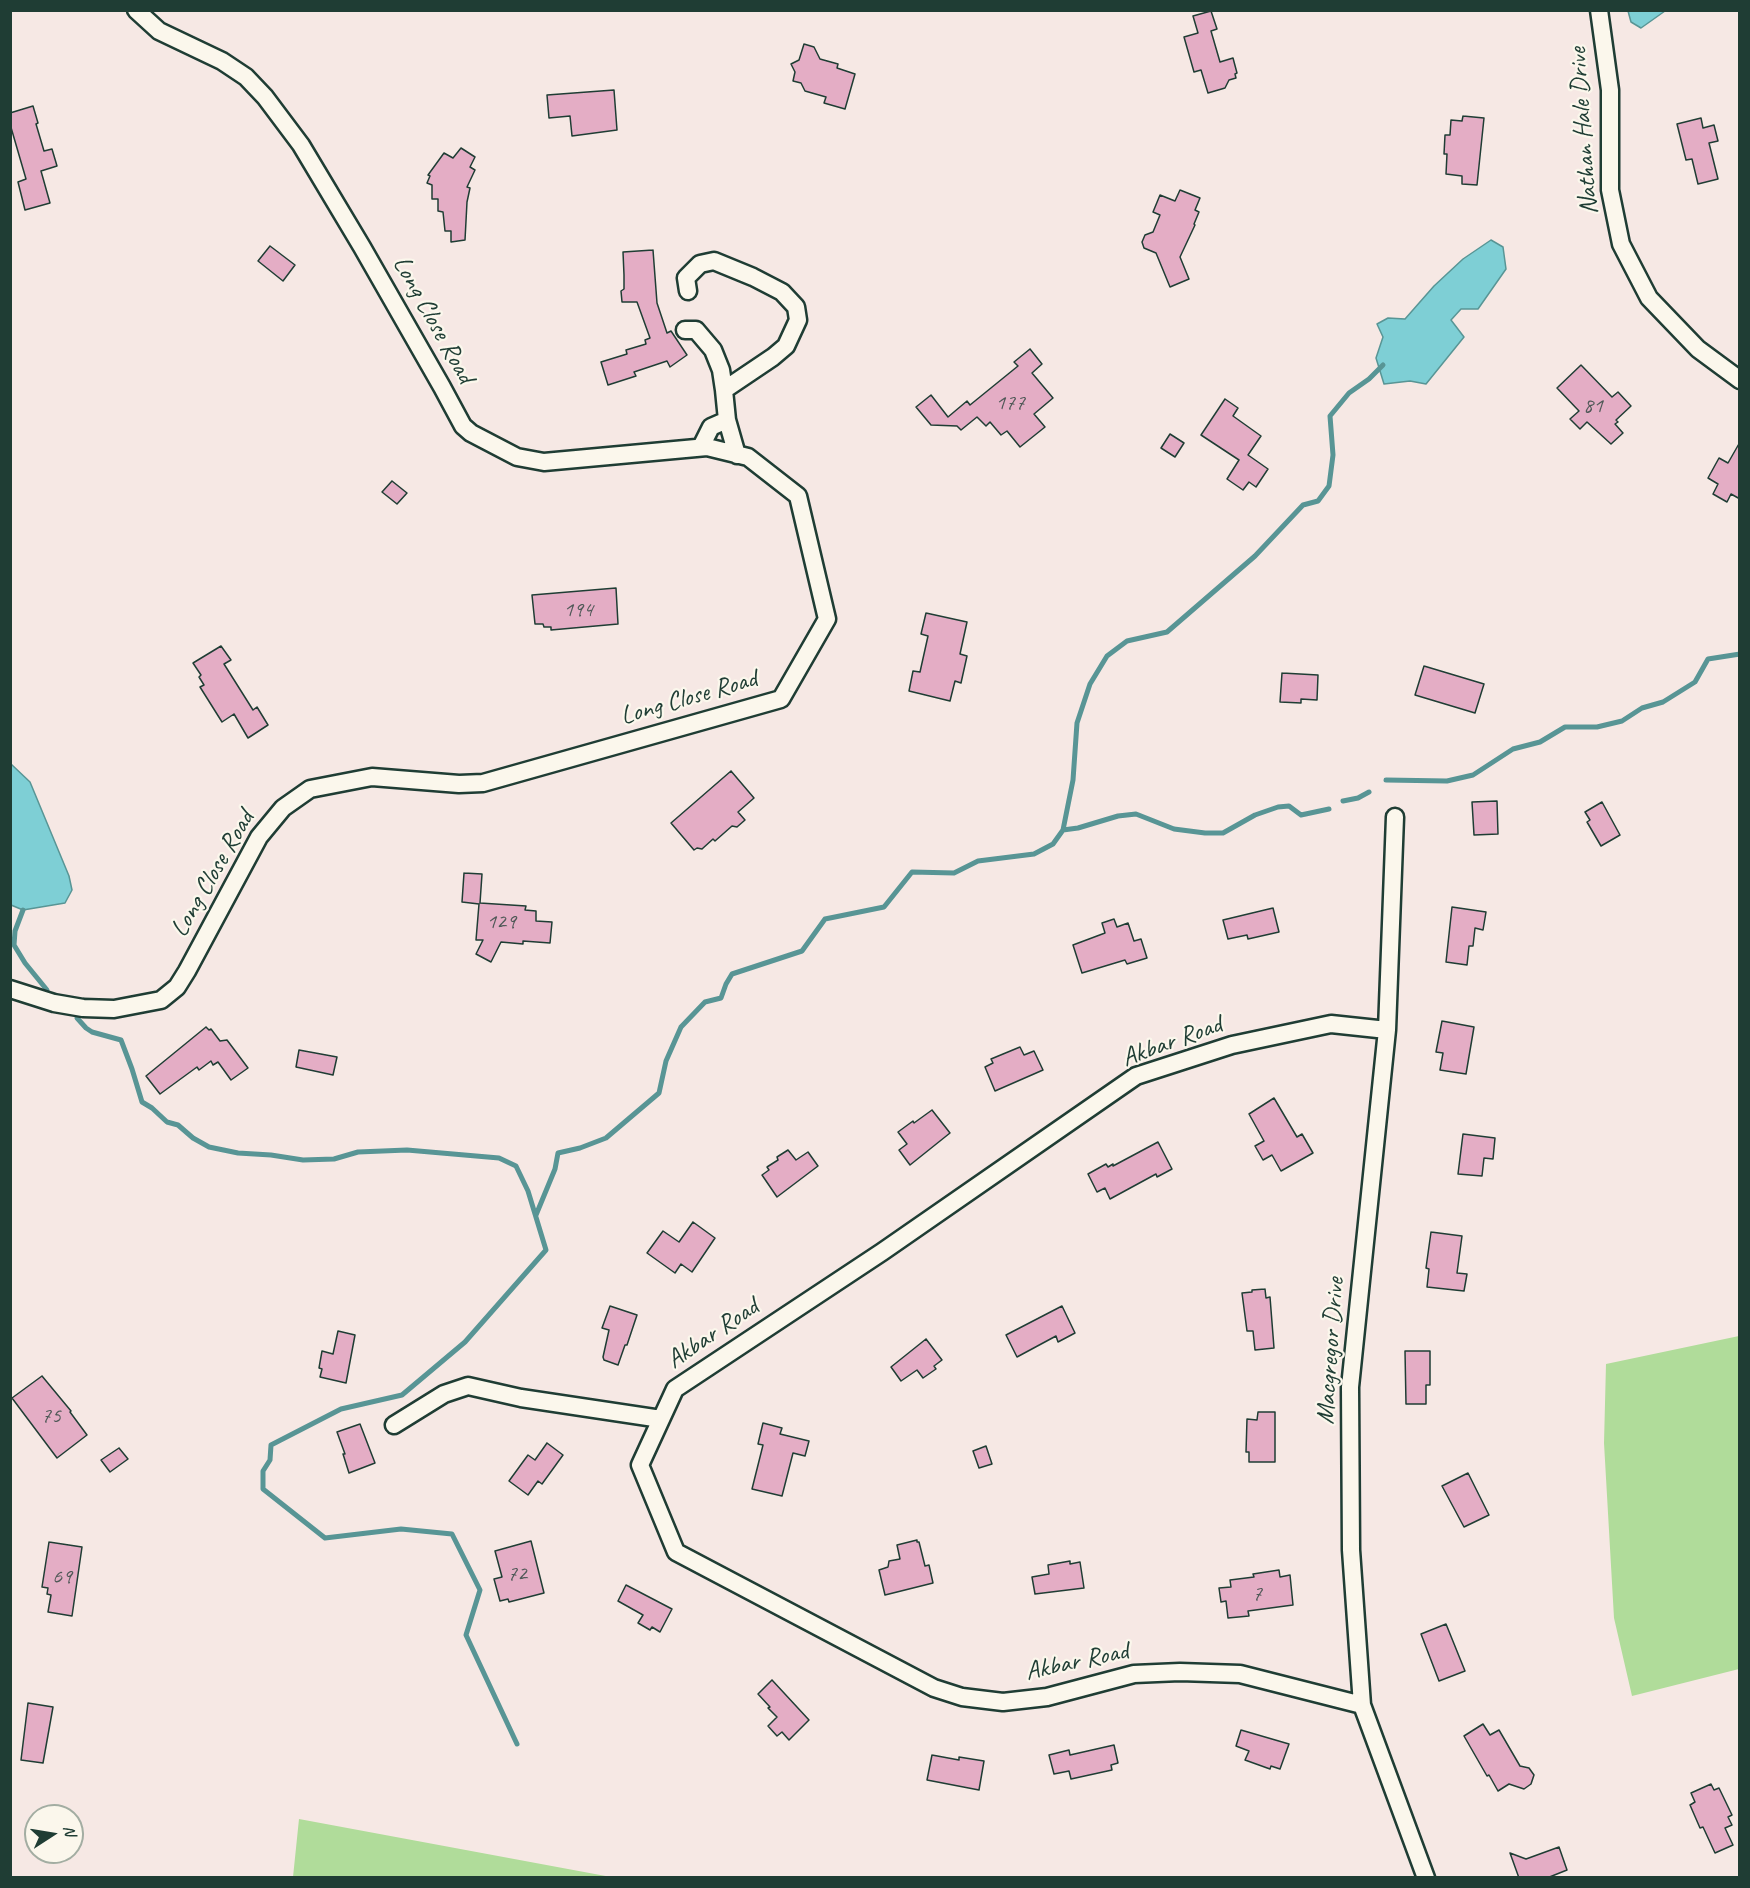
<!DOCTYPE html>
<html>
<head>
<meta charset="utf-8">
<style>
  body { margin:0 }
  #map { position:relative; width:1750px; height:1888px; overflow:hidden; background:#f6e8e4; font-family:Caveat,sans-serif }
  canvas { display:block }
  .frame { position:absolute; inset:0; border:12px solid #1f3d34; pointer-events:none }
  .north { position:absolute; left:24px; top:1804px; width:60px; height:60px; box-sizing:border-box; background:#fbf7ec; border:2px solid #a3ada2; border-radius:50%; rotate:78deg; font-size:16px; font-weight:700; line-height:24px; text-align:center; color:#1f3d34 }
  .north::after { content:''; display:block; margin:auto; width:21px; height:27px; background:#1f3d34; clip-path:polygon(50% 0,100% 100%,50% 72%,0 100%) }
</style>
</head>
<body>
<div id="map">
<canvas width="1750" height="1888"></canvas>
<div class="frame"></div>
<div class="north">N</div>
</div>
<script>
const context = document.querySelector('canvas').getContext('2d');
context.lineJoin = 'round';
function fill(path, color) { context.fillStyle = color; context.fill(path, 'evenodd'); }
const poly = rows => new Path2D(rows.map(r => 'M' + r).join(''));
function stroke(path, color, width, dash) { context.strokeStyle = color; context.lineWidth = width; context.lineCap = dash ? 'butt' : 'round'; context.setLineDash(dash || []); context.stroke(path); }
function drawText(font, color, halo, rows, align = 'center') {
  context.font = font + ' Caveat,sans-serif'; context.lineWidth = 4.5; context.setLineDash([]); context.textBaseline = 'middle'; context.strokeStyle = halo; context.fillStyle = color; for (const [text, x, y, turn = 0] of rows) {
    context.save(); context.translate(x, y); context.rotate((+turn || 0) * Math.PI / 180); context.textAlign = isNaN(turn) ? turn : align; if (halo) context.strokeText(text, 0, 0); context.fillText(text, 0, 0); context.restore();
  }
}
fill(poly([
  [1739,1336,1739,1669,1632,1696,1614,1618,1604,1443,1606,1364],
  [299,1819,611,1877,293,1877]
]), '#b0dc9a');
const water = poly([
  [1628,11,1628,10,1665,11,1641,28,1631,22,1628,11],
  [1491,240,1503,247,1506,269,1478,309,1461,309,1451,320,1464,337,1426,384,1410,381,1384,384,1376,358,1383,337,1377,324,1388,318,1405,319,1434,286,1463,259,1491,240],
  [11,764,30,782,69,876,72,890,65,903,23,910,11,905,11,764]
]);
fill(water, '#7ecfd5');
stroke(water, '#589595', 1.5);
stroke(poly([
  [1386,780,1447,781,1473,775,1513,749,1540,742,1565,727,1597,727,1622,721,1642,708,1663,702,1695,682,1708,659,1740,654],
  [1343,801,1358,798,1369,792],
  [1063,830,1078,828,1118,816,1136,814,1174,829,1205,833,1223,833,1255,815,1278,807,1289,806,1301,815,1329,809],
  [23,910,15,931,14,945,25,963,47,990],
  [77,1018,86,1028,92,1032,121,1040,132,1069,142,1102,152,1108,167,1122,178,1125,193,1138,209,1147,238,1153,271,1155,303,1160,334,1159,358,1152,407,1150,499,1158,516,1166,528,1191,546,1250,465,1342,402,1395,341,1409,271,1445,270,1460,263,1471,263,1489,325,1538,401,1529,452,1534,480,1590,466,1635,517,1744],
  [536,1215,555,1169,558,1153,580,1148,606,1138,659,1093,666,1061,681,1027,705,1002,721,998,726,984,732,974,802,951,825,919,884,907,912,872,954,873,978,861,1034,854,1053,844,1063,830,1073,780,1077,723,1090,684,1107,656,1127,641,1167,632,1255,556,1303,505,1318,501,1329,486,1333,455,1330,416,1349,393,1369,379,1383,365]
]), '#589595', 5);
const building = poly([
  [1211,11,1217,29,1211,31,1220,62,1233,58,1237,73,1235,74,1236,78,1229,80,1225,88,1208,93,1201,70,1194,72,1184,37,1198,33,1193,16,1211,11],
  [804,44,814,47,820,59,838,64,837,68,855,74,845,109,824,103,826,97,805,91,801,83,793,81,795,72,791,64,799,60,804,44],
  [614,90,617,130,572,136,570,116,549,118,547,95,614,90],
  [33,106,38,123,36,124,44,151,52,149,57,166,41,171,50,203,25,210,18,182,26,179,10,124,10,113,33,106],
  [1463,116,1484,118,1477,185,1462,184,1462,176,1446,174,1447,154,1444,154,1445,135,1450,135,1451,120,1462,121,1463,116],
  [1701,118,1703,128,1714,125,1718,141,1709,143,1718,179,1698,184,1692,159,1686,160,1677,124,1701,118],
  [461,148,475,157,470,167,475,170,467,187,470,188,467,202,465,240,451,242,451,231,445,231,443,212,438,211,438,199,432,199,432,185,427,183,430,176,428,175,444,153,453,158,461,148],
  [1180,190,1200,198,1195,210,1199,212,1194,224,1195,225,1180,257,1189,279,1170,287,1156,253,1144,248,1142,242,1145,235,1153,232,1160,215,1153,212,1160,195,1175,201,1180,190],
  [270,246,295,265,283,281,258,261,270,246],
  [653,250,657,303,667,333,671,331,687,355,670,367,667,361,634,372,636,376,608,385,601,362,627,354,626,350,646,344,645,340,650,338,637,302,622,302,621,291,624,289,624,275,623,252,653,250],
  [1030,349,1042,364,1032,373,1053,398,1034,414,1045,427,1020,447,1007,431,1001,435,990,422,986,426,977,417,961,430,957,426,931,425,916,407,931,395,948,417,967,401,970,405,1018,366,1014,362,1030,349],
  [1581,365,1612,397,1618,392,1631,406,1616,420,1618,422,1615,424,1623,433,1611,444,1587,422,1580,429,1570,419,1579,411,1557,388,1581,365],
  [1225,399,1238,408,1233,416,1261,436,1248,455,1268,469,1256,487,1249,482,1243,490,1227,479,1239,460,1201,435,1225,399],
  [1170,434,1184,443,1175,457,1161,448,1170,434],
  [1740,442,1740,499,1731,494,1727,502,1713,494,1718,484,1708,478,1719,458,1728,463,1740,442],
  [392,481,407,493,397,504,382,492,392,481],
  [616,588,618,624,551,630,551,627,544,627,543,624,535,624,532,595,616,588],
  [926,613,967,622,960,654,967,656,961,683,955,681,950,701,909,691,913,671,920,672,928,636,921,634,926,613],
  [221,646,231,660,224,664,253,710,257,707,268,725,248,738,234,714,222,722,200,687,204,685,199,677,201,675,193,663,221,646],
  [1424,666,1484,684,1475,713,1415,695,1424,666],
  [1282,673,1318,675,1317,700,1301,699,1301,703,1280,702,1282,673],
  [731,771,754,798,738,812,745,820,737,827,732,826,715,841,713,839,702,849,697,848,694,850,671,823,731,771],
  [1497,801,1498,834,1474,835,1472,802,1497,801],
  [1602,802,1620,835,1601,846,1587,822,1590,820,1585,812,1602,802],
  [464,873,482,874,480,903,526,906,525,910,536,911,536,921,552,922,550,943,523,941,523,944,501,942,491,962,476,954,483,940,476,940,479,904,462,902,464,873],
  [1452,907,1486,912,1483,930,1475,928,1473,946,1469,946,1467,965,1446,962,1452,907],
  [1273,908,1279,932,1248,939,1247,935,1228,939,1223,920,1273,908],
  [1114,919,1117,927,1128,923,1134,941,1141,939,1147,958,1127,964,1125,960,1082,973,1073,945,1105,933,1102,923,1114,919],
  [1442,1021,1474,1027,1466,1074,1440,1070,1443,1053,1436,1052,1442,1021],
  [206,1027,209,1030,211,1029,220,1041,227,1040,248,1068,231,1080,218,1062,213,1065,211,1061,199,1070,197,1067,160,1094,146,1076,206,1027],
  [1020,1047,1024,1055,1034,1051,1043,1070,995,1091,985,1067,993,1063,991,1059,1020,1047],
  [299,1050,337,1057,333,1075,296,1067,299,1050],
  [1274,1098,1297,1137,1302,1134,1313,1153,1281,1171,1272,1155,1263,1160,1255,1146,1264,1141,1249,1114,1274,1098],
  [932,1110,950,1133,910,1165,899,1150,907,1144,898,1132,913,1121,914,1123,932,1110],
  [1463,1134,1495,1138,1493,1159,1484,1158,1482,1176,1458,1174,1463,1134],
  [1158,1142,1172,1169,1157,1177,1156,1174,1110,1199,1105,1188,1097,1192,1088,1174,1106,1164,1108,1167,1113,1164,1113,1166,1158,1142],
  [788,1150,796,1160,808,1152,818,1166,777,1197,762,1175,769,1170,767,1167,778,1160,777,1157,788,1150],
  [693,1222,715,1238,692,1272,681,1264,675,1273,647,1253,663,1231,679,1242,693,1222],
  [1431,1232,1462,1236,1457,1273,1467,1274,1464,1291,1427,1287,1429,1269,1426,1268,1431,1232],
  [1265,1289,1266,1298,1270,1297,1274,1348,1255,1350,1253,1331,1247,1331,1242,1293,1252,1292,1252,1290,1265,1289],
  [610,1306,637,1315,627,1345,625,1345,618,1365,604,1360,603,1357,609,1330,602,1328,610,1306],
  [1062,1306,1075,1333,1058,1342,1056,1336,1017,1357,1006,1335,1062,1306],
  [338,1331,355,1335,346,1383,320,1377,322,1369,319,1368,322,1351,333,1354,338,1331],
  [926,1339,942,1360,934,1366,936,1369,923,1378,917,1370,901,1381,891,1367,926,1339],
  [1405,1351,1430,1351,1430,1385,1426,1385,1426,1404,1406,1404,1405,1351],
  [42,1376,71,1411,70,1412,87,1435,57,1458,12,1398,42,1376],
  [1258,1412,1275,1412,1275,1462,1249,1462,1249,1452,1246,1452,1247,1419,1257,1420,1258,1412],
  [763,1423,782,1428,780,1434,809,1441,805,1456,793,1453,782,1496,752,1489,763,1445,758,1444,763,1423],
  [360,1424,375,1463,349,1473,343,1454,345,1454,337,1432,360,1424],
  [547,1443,563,1455,542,1484,538,1481,528,1495,509,1481,528,1455,535,1460,547,1443],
  [986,1446,992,1464,979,1468,973,1451,986,1446],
  [119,1448,128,1459,110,1472,101,1460,119,1448],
  [1468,1473,1489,1515,1464,1527,1442,1486,1468,1473],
  [917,1540,917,1542,919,1542,925,1566,929,1565,933,1583,885,1595,879,1570,888,1567,889,1561,900,1559,897,1545,917,1540],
  [531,1541,544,1593,509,1602,508,1599,500,1601,494,1579,502,1577,495,1551,531,1541],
  [49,1542,82,1547,72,1616,48,1612,51,1595,47,1594,48,1588,42,1587,49,1542],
  [1070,1561,1070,1564,1080,1562,1084,1588,1035,1594,1032,1577,1049,1574,1048,1565,1070,1561],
  [1279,1570,1280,1577,1290,1575,1293,1605,1248,1611,1249,1616,1228,1618,1226,1601,1221,1602,1219,1588,1231,1587,1230,1580,1254,1577,1253,1574,1279,1570],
  [626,1585,672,1609,660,1632,652,1627,650,1630,638,1623,643,1615,618,1601,626,1585],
  [1446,1624,1465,1671,1439,1681,1421,1634,1446,1624],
  [772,1680,809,1720,789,1740,782,1732,777,1736,768,1726,777,1717,768,1708,770,1707,758,1694,772,1680],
  [28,1703,53,1707,43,1763,21,1760,28,1703],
  [1483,1724,1490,1735,1499,1730,1520,1766,1529,1768,1534,1775,1531,1784,1524,1789,1509,1784,1498,1791,1489,1775,1487,1776,1464,1736,1483,1724],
  [1241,1730,1289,1744,1280,1769,1271,1766,1270,1769,1245,1760,1249,1751,1236,1746,1241,1730],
  [1114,1745,1118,1763,1111,1765,1112,1770,1071,1779,1069,1771,1054,1774,1049,1755,1069,1750,1070,1755,1114,1745],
  [932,1755,959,1760,959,1757,984,1761,979,1790,927,1780,932,1755],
  [1711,1784,1714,1790,1719,1788,1732,1815,1728,1817,1732,1825,1725,1828,1733,1845,1715,1853,1703,1827,1700,1828,1690,1805,1695,1802,1691,1793,1711,1784],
  [1559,1847,1567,1870,1547,1878,1519,1878,1510,1853,1526,1859,1559,1847]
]);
fill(building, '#e4adc5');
stroke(building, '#1f3d34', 1.5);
const minor = poly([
  [1599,10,1610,90,1610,190,1621,244,1649,298,1698,349,1740,380],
  [688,291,686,278,700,264,714,261,753,277,782,292,796,307,798,320,786,346,773,357,724,390,727,420,737,455],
  [685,330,696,330,713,350,721,370,724,390],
  [701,447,711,427,727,420],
  [1395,817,1387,1030,1350,1387,1351,1550,1362,1705,1426,1878],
  [10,989,54,1003,83,1008,114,1009,161,1000,177,987,187,971,259,837,283,808,310,789,372,777,459,784,483,783,781,699,827,619,798,496,748,457,707,447,544,462,517,457,471,433,463,426,442,387,362,247,301,145,265,97,246,77,222,61,159,31,136,10],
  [394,1425,444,1394,468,1386,521,1398,661,1419],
  [1362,1705,1240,1674,1180,1672,1134,1674,1047,1697,1003,1702,962,1697,934,1688,676,1552,640,1465,675,1389,882,1252,1136,1076,1232,1045,1331,1024,1387,1030]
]);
stroke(minor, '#1f3d34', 21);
stroke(minor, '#fbf7ec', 16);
drawText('22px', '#505958', null, [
  ["177",1010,403],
  ["81",1593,406],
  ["194",578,610],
  ["129",501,922],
  ["75",51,1416],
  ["72",517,1574],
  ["69",62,1577],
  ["7",1257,1594]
]);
drawText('26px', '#1f3d34', '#fbf7ec', [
  ["Nathan Hale Drive",1584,131,-94],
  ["Long Close Road",433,320,61],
  ["Long Close Road",689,698,-16],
  ["Long Close Road",213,874,-60],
  ["Akbar Road",1172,1042,-20],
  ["Akbar Road",713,1334,-34],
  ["Macgregor Drive",1331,1351,-86],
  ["Akbar Road",1077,1662,-12]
]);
</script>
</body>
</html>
